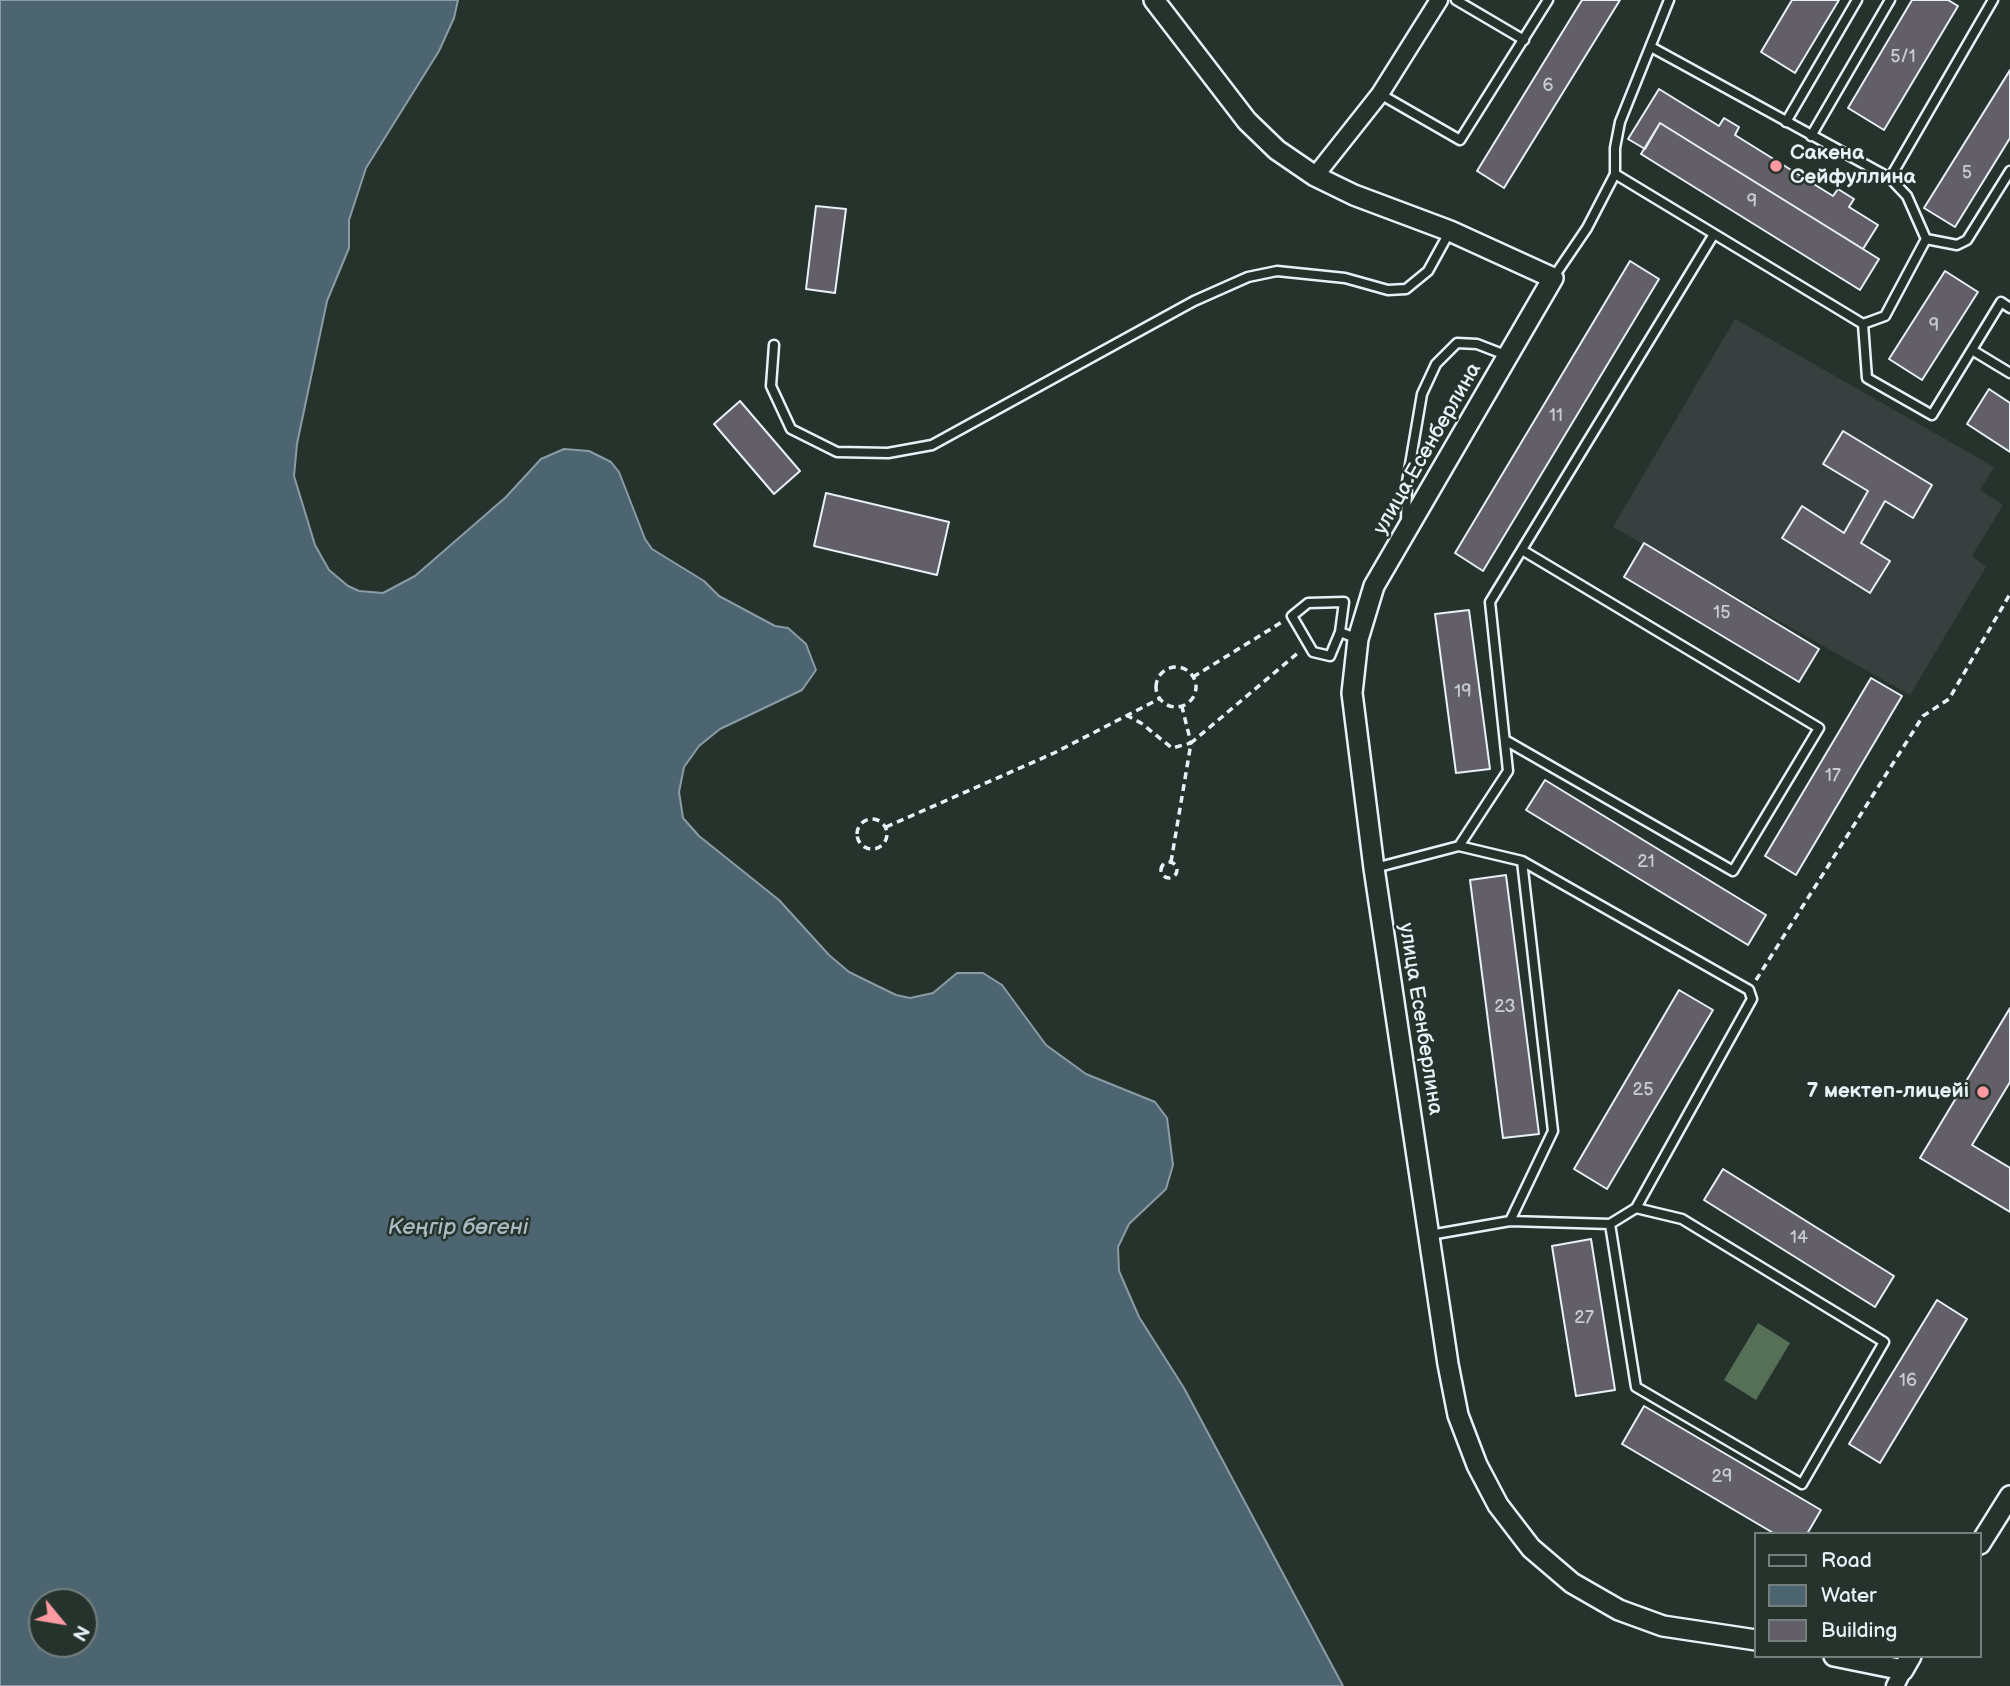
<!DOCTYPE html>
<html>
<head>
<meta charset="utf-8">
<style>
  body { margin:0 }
  #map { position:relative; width:2010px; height:1686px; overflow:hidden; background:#26332d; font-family:"Balsamiq Sans",sans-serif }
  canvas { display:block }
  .legend { position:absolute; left:1754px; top:1532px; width:228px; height:126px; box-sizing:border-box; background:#26332d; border:2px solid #747f7e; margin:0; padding:9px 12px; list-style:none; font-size:21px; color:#e8f1f8 }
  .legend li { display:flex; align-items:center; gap:14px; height:35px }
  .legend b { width:35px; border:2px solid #747f7e }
  .north { position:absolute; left:28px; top:1588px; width:70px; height:70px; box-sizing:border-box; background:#26332d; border:2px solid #747f7e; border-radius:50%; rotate:120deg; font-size:19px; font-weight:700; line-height:28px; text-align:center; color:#e8f1f8 }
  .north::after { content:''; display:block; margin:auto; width:24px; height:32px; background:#ff9aa2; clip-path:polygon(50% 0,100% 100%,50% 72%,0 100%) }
</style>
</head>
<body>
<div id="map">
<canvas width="2010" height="1686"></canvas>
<ul class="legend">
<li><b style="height:9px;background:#26332d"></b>Road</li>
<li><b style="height:19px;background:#4c6570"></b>Water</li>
<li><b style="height:19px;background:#635f69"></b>Building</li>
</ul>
<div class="north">N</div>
</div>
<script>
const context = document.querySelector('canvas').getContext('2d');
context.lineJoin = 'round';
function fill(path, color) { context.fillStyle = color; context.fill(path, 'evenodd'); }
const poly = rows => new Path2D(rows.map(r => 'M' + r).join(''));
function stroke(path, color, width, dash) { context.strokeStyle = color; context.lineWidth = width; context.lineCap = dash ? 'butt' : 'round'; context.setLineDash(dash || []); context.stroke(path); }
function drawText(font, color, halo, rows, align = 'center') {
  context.font = font + ' "Balsamiq Sans",sans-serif'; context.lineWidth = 5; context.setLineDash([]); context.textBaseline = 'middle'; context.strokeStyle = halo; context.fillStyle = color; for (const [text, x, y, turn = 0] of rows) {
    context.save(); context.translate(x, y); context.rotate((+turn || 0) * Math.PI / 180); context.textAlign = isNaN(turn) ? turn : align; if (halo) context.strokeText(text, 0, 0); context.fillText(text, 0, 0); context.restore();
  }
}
fill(poly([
  [1735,319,1994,467,1980,490,2003,505,1972,556,1986,567,1910,695,1613,527]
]), '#38403f');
fill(poly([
  [1758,1323,1790,1343,1756,1400,1724,1380]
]), '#557057');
const water = poly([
  [0,0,458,0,454,18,439,51,366,168,349,220,349,248,327,301,297,444,294,476,315,545,329,570,348,586,359,591,383,593,415,576,506,497,541,459,564,449,589,451,611,462,619,472,645,539,652,549,704,581,719,596,775,626,788,628,806,644,816,670,802,690,720,729,699,746,684,767,679,792,683,818,699,836,779,900,829,955,849,972,896,995,910,998,933,993,957,973,983,973,1002,985,1046,1045,1086,1074,1155,1102,1167,1118,1173,1165,1166,1189,1129,1224,1118,1247,1119,1271,1139,1317,1184,1388,1343,1686,0,1686,0,0],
  [42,1602,84,1602,84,1644,42,1644,42,1602]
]);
fill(water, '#4c6570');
stroke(water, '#8a9da6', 2);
const building = poly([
  [1582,0,1620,0,1504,188,1477,171,1582,0],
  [1792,0,1839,0,1795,73,1761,52,1792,0],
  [1912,0,1948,0,1958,6,1884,130,1848,108,1912,0],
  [2010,70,2010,138,1955,227,1924,208,2010,70],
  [1659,89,1719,126,1724,118,1739,127,1735,135,1833,196,1838,189,1854,199,1849,207,1878,225,1863,249,1660,123,1645,149,1628,139,1659,89],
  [1660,123,1879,259,1860,290,1641,154,1660,123],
  [816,206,846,209,835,293,806,289,816,206],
  [1630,261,1659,279,1483,571,1455,553,1630,261],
  [1945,271,1978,292,1922,380,1889,359,1945,271],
  [1989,389,2010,403,2010,452,1967,424,1989,389],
  [740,401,800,471,774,494,714,424,740,401],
  [1843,431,1932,485,1913,518,1885,501,1861,543,1890,561,1870,593,1782,538,1802,506,1844,533,1868,491,1823,464,1843,431],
  [826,493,949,522,937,575,814,546,826,493],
  [1644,543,1819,649,1799,682,1624,577,1644,543],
  [1469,610,1490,769,1456,773,1435,614,1469,610],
  [1871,678,1902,696,1796,875,1765,856,1871,678],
  [1545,780,1766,915,1748,945,1526,810,1545,780],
  [1506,875,1539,1134,1503,1138,1470,880,1506,875],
  [1679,990,1713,1010,1607,1189,1574,1169,1679,990],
  [2010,1008,2010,1082,1972,1145,2010,1168,2010,1212,1920,1158,2010,1008],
  [1723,1169,1894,1276,1875,1307,1704,1200,1723,1169],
  [1591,1239,1615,1390,1576,1396,1552,1246,1591,1239],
  [1937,1300,1967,1319,1880,1463,1849,1444,1937,1300],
  [1644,1406,1821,1510,1807,1534,1775,1534,1622,1444,1644,1406]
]);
fill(building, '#635f69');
stroke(building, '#e8f1f8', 2);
const service = poly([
  [1456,0,1524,40],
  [1651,47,1890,178,1907,196,1926,239,1957,245,1967,240,2010,171],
  [1380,94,1460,140,1548,0],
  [1786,122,1857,0],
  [1811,136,1890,0],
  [1615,174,1863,324],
  [1890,178,1993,0],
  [1553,278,1587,228,1615,174,1615,148,1620,122,1669,0],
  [1863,324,1867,378,1932,415,2001,302,2010,308],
  [1863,324,1885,316,1926,239],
  [774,345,771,386,791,429,837,452,888,453,932,445,1194,301,1248,277,1277,271,1345,278,1388,290,1406,289,1428,271,1450,231],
  [1972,350,2010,373],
  [1406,522,1407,482,1422,394,1436,364,1457,343,1477,344,1508,356],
  [1340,632,1330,656,1313,652,1292,616,1308,603,1344,602,1340,632,1358,639],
  [1505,740,1733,871,1819,728,1522,550],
  [1522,861,1749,990,1752,999,1636,1208],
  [1375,868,1459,846,1508,771,1490,602,1714,234],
  [1510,1221,1610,1224,1636,1208,1682,1219,1884,1342,1802,1484,1636,1387,1610,1224],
  [1430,1235,1510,1221,1553,1131,1522,861,1459,846]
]);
const minor = poly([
  [1315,176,1380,94,1439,0],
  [1895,1686,1903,1670]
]);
const tertiary = poly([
  [1154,0,1247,121,1277,150,1315,176,1354,195,1450,231,1553,278,1374,586,1358,639,1352,693,1374,868,1448,1364,1458,1415,1477,1465,1498,1505,1531,1548,1572,1583,1619,1610,1663,1626,1756,1640],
  [1980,1544,2010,1496],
  [1834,1656,1903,1670,1911,1656]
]);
stroke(service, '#e8f1f8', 13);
stroke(minor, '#e8f1f8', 21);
stroke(tertiary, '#e8f1f8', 24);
stroke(poly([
  '1156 687a20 20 0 1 1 40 0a20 20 0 1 1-40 0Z',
  [1193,677,1282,622],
  [1126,715,1141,723,1172,748,1191,743,1182,707],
  '857 834a15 15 0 1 1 30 0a15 15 0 1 1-30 0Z',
  [886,827,1054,753,1159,699],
  [1171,862,1191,743,1299,652],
  '1161 870a8 8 0 1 1 16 0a8 8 0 1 1-16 0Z',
  [1756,980,1923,716,1949,699,2010,594]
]), '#e8f1f8', 3.5, [7, 5]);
stroke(service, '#26332d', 8);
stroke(minor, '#26332d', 16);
stroke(tertiary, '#26332d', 19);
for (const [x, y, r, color] of [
  [1776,166,7,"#ff9aa2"],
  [1983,1092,7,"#ff9aa2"]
]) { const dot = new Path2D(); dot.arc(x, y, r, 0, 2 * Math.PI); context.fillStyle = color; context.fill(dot); stroke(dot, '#26332d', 2.5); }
drawText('18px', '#c7ccd4', null, [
  ["5/1",1903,57],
  ["6",1548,86],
  ["5",1967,173],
  ["9",1752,202],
  ["9",1934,326],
  ["11",1556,416],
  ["15",1722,613],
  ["19",1463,692],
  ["17",1833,776],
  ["21",1646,862],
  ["23",1505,1007],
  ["25",1643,1090],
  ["14",1799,1238],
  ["27",1584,1318],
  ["16",1908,1381],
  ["29",1722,1477]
]);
drawText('bold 21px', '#e8f1f8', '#26332d', [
  ["Сакена",1790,154],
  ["Сейфуллина",1790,178],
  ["7 мектеп-лицейі",1969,1092,"right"]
], 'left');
drawText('21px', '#e8f1f8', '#26332d', [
  ["улица Есенберлина",1428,449,-60],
  ["улица Есенберлина",1420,1019,81]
]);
drawText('italic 23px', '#aab9c2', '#26332d', [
  ["Кеңгір бөгені",458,1228]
]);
</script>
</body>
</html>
